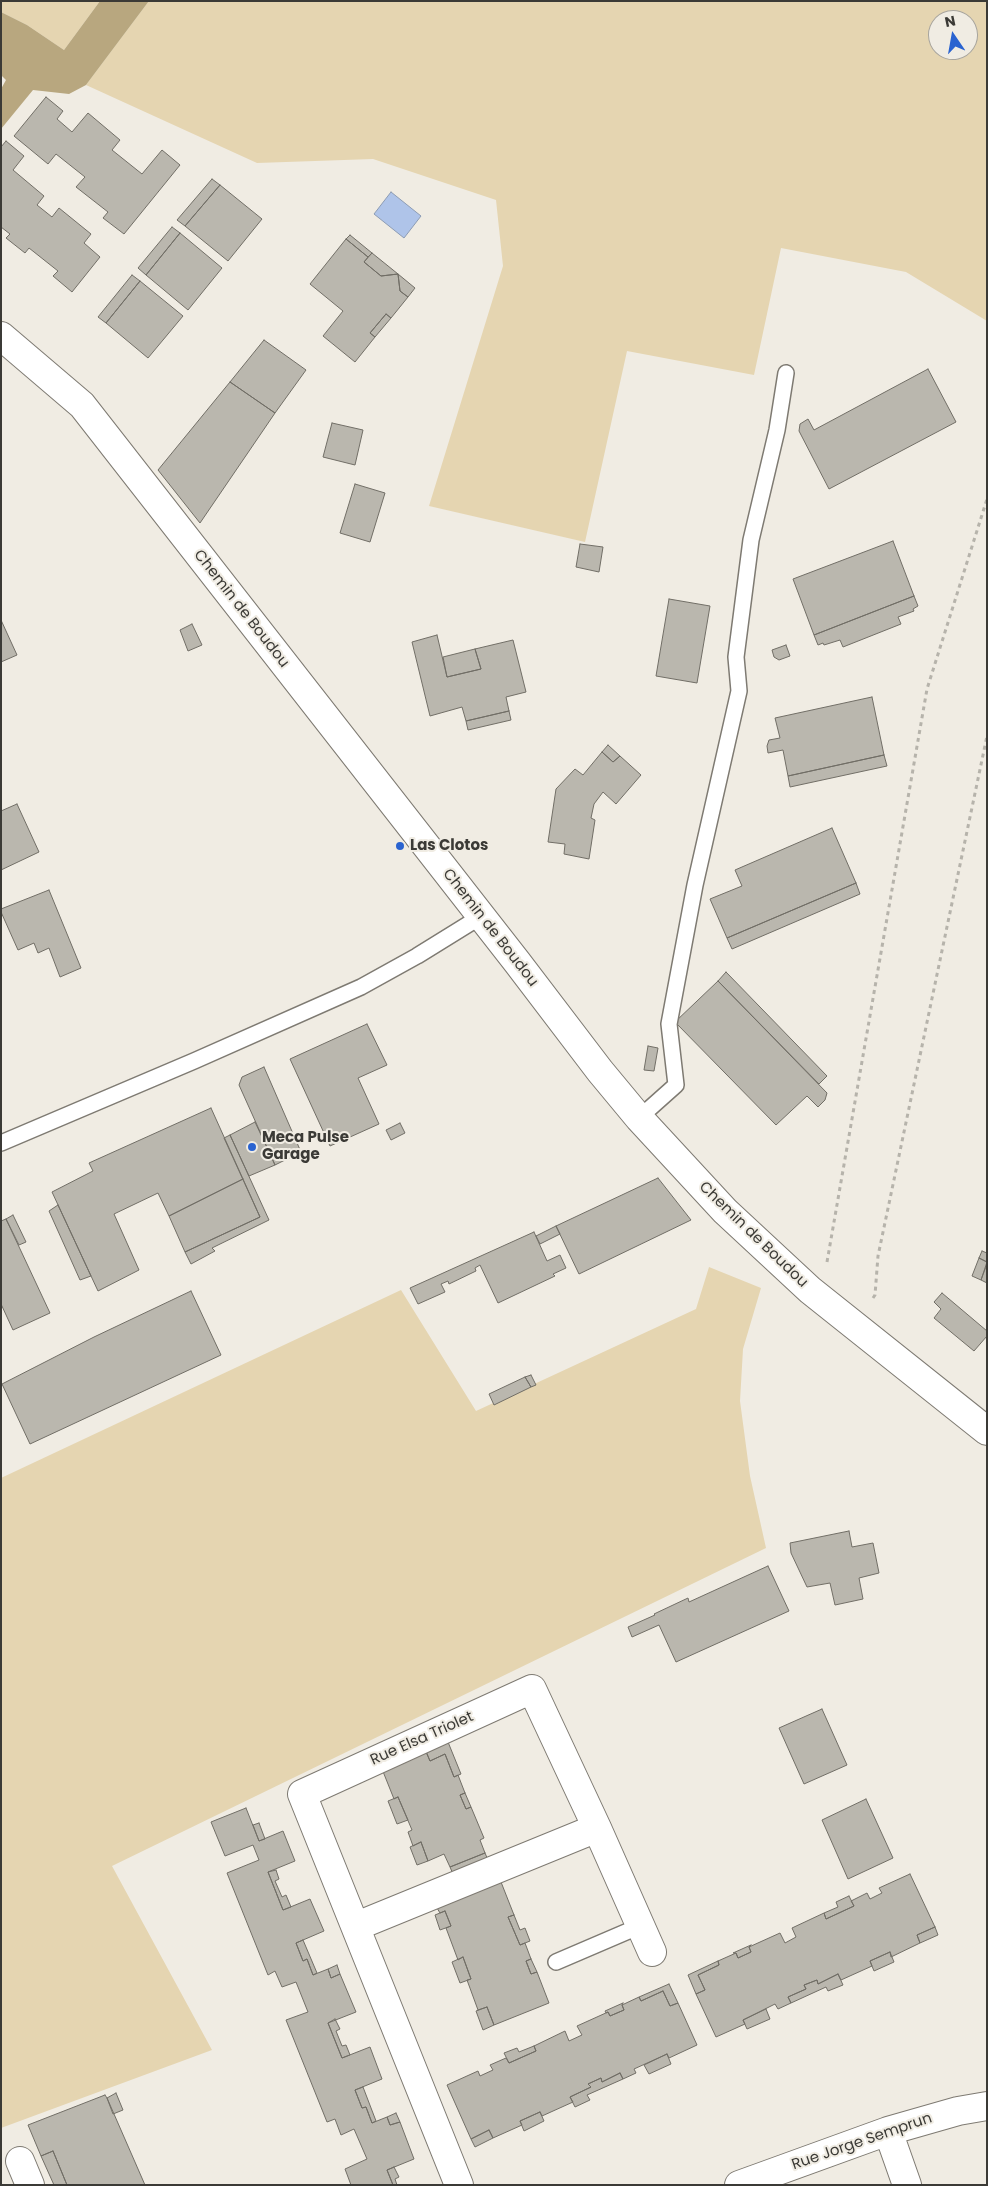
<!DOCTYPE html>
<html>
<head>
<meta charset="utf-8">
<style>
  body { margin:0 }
  #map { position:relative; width:988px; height:2186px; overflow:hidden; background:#f0ece3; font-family:Poppins,sans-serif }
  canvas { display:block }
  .frame { position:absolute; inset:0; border:2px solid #3b3a36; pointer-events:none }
  .north { position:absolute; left:928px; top:10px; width:50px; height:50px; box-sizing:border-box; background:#f0ece3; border:1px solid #a8a59e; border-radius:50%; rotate:348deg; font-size:14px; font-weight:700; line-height:20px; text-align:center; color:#3b3a36 }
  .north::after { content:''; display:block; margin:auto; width:18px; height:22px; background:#2a63d0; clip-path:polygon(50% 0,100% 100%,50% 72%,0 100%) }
</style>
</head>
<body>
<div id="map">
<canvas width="988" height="2186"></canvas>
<div class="frame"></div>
<div class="north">N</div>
</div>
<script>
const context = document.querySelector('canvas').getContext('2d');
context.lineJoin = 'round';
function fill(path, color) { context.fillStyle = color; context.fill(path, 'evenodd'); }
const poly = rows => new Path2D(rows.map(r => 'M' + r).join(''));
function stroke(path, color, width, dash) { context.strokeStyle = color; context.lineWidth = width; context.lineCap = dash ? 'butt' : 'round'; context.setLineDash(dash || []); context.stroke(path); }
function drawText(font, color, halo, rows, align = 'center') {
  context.font = font + ' Poppins,sans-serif'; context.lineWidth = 4; context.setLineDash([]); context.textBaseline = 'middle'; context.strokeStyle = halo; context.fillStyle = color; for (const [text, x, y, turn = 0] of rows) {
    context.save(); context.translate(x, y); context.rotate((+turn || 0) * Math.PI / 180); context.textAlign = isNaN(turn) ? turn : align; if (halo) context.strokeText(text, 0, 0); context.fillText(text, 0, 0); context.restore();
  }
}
fill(poly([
  [1,1,100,1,64,50,27,25,1,12],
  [149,1,987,1,987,321,906,272,781,248,754,375,627,351,585,542,429,506,503,266,496,200,373,159,257,163,86,85],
  [938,20,968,20,968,50,938,50],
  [709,1267,761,1288,743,1349,740,1401,750,1476,766,1548,112,1866,212,2050,1,2128,1,1478,401,1290,476,1411,696,1309]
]), '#e5d5b1');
fill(poly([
  [100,1,149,1,86,85,69,94,33,90,1,129,1,89,6,80,1,75,1,12,27,25,64,50]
]), '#b8a77f');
const water = poly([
  [391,192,421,216,404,238,374,214,391,192]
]);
fill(water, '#afc4e9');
stroke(water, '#8c9bb3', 1);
const building = poly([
  [46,97,63,111,57,119,72,132,88,113,120,140,112,150,142,174,162,150,180,165,124,234,103,218,108,212,76,187,85,177,56,154,48,164,14,136,46,97],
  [6,141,24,156,13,170,44,196,37,205,52,217,59,208,91,234,84,243,100,257,72,292,53,276,58,271,29,248,25,253,6,238,10,234,1,227,1,147,6,141],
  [212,179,220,185,185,226,177,220,212,179],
  [220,185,262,219,228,261,185,226,220,185],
  [172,227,180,233,146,275,138,268,172,227],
  [180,233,222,268,188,310,146,275,180,233],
  [350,235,372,253,368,257,346,239,350,235],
  [346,239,368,257,364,262,381,276,398,274,400,291,408,297,391,318,386,314,370,333,375,337,355,362,323,336,343,311,310,284,346,239],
  [372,253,398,274,381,276,364,262,372,253],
  [398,274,415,288,408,297,400,291,398,274],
  [132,275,140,281,106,323,98,317,132,275],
  [140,281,183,316,148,358,106,323,140,281],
  [386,314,391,318,375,337,370,333,386,314],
  [264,340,306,370,275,413,230,382,264,340],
  [928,369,956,422,829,489,799,431,800,424,808,419,814,430,928,369],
  [230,382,275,413,200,523,158,470,230,382],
  [332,423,363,430,355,465,323,457,332,423],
  [355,484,385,493,370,542,340,533,355,484],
  [893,541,914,596,814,635,793,579,893,541],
  [580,544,603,547,599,572,576,567,580,544],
  [914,596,918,606,913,609,914,611,898,617,901,624,843,647,840,640,824,645,823,643,818,645,814,635,914,596],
  [669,599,710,606,697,683,656,676,669,599],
  [1,620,17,655,1,662,1,620],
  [192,624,202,645,188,651,180,630,192,624],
  [437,635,447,677,481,669,475,649,513,640,526,692,506,697,509,711,466,721,462,707,430,716,412,642,437,635],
  [786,645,790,656,779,660,774,657,772,650,786,645],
  [475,649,481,669,447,677,443,657,475,649],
  [872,697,884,755,788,776,783,750,768,753,767,746,769,740,780,738,775,718,872,697],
  [509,711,511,720,468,730,466,721,509,711],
  [608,745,620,756,613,762,602,752,608,745],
  [602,752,613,762,620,756,641,775,616,804,603,792,594,804,591,818,595,820,589,859,564,854,565,844,548,842,556,789,575,769,583,775,602,752],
  [884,755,887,766,790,787,788,776,884,755],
  [17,804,39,852,1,870,1,811,17,804],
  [832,828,856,883,727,938,710,899,742,886,735,870,832,828],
  [856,883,860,894,732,949,727,938,856,883],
  [49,890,81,968,60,977,49,948,38,953,34,943,18,950,1,912,1,909,49,890],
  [726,972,827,1076,819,1084,718,981,726,972],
  [718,981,827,1093,825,1100,818,1107,807,1096,776,1125,675,1022,718,981],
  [367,1024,387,1065,358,1078,379,1124,330,1146,290,1059,367,1024],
  [648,1046,658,1048,654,1071,644,1070,648,1046],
  [264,1067,301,1152,275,1165,239,1085,242,1077,264,1067],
  [211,1108,243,1179,169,1216,158,1193,114,1214,139,1270,98,1291,52,1192,93,1171,89,1163,211,1108],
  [255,1122,275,1165,249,1176,230,1135,255,1122],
  [400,1123,405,1133,391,1140,386,1130,400,1123],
  [230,1135,269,1220,212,1248,215,1251,191,1264,185,1252,260,1217,224,1138,230,1135],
  [658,1178,691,1220,579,1274,556,1226,658,1178],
  [243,1179,260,1217,185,1252,169,1216,243,1179],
  [58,1205,91,1276,80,1280,49,1211,58,1205],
  [13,1215,26,1242,19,1245,6,1219,13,1215],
  [6,1219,50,1313,13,1330,1,1304,1,1221,6,1219],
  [556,1226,560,1234,540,1244,536,1236,556,1226],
  [534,1232,547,1261,560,1255,566,1268,553,1274,555,1276,498,1303,480,1265,475,1268,476,1271,449,1284,448,1281,441,1284,445,1292,418,1304,410,1288,534,1232],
  [982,1251,987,1253,987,1262,979,1258,982,1251],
  [979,1258,987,1262,981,1280,972,1276,979,1258],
  [987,1264,987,1283,981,1280,987,1264],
  [191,1291,221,1355,30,1444,2,1384,94,1337,191,1291],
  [942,1293,987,1331,987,1336,974,1351,934,1318,941,1309,934,1302,942,1293],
  [531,1375,536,1385,531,1387,525,1377,531,1375],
  [525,1377,531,1387,494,1405,489,1394,525,1377],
  [849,1531,852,1547,873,1543,879,1573,859,1578,863,1599,835,1605,830,1583,807,1587,791,1553,790,1543,849,1531],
  [768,1566,789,1611,676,1662,659,1625,632,1637,628,1627,655,1615,654,1614,688,1598,689,1602,768,1566],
  [822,1709,847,1765,804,1784,779,1728,822,1709],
  [448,1742,461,1774,454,1777,445,1754,430,1761,426,1751,448,1742],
  [426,1752,430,1761,445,1754,454,1777,458,1775,465,1793,460,1795,466,1809,471,1807,484,1838,480,1840,485,1853,450,1867,444,1854,428,1861,421,1842,413,1846,408,1832,412,1830,398,1797,394,1799,382,1769,426,1752],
  [465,1793,471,1807,466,1809,460,1795,465,1793],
  [398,1797,408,1820,397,1824,388,1801,398,1797],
  [866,1799,893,1858,848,1879,822,1820,866,1799],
  [246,1808,259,1841,283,1831,295,1861,268,1872,283,1910,310,1899,324,1931,296,1943,303,1961,307,1959,313,1975,328,1969,331,1978,340,1974,356,2012,328,2023,342,2058,370,2047,382,2079,355,2090,362,2108,366,2107,372,2123,387,2117,390,2125,400,2122,414,2159,387,2170,393,2185,351,2185,345,2169,367,2159,354,2129,341,2135,335,2119,327,2122,286,2020,308,2012,296,1982,282,1987,275,1971,268,1975,227,1873,259,1860,253,1845,225,1856,211,1822,246,1808],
  [259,1823,265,1839,259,1841,253,1825,259,1823],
  [421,1842,428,1861,417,1865,410,1847,421,1842],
  [485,1853,488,1860,453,1874,450,1867,485,1853],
  [276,1870,279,1879,275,1881,282,1897,286,1895,291,1907,283,1910,268,1872,276,1870],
  [910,1874,935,1927,917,1935,920,1943,891,1957,890,1952,870,1961,872,1966,841,1980,838,1974,818,1984,817,1980,804,1985,806,1989,788,1997,791,2003,778,2009,775,2004,743,2020,745,2024,716,2037,696,1994,705,1990,698,1975,719,1965,718,1961,736,1953,738,1958,751,1952,749,1947,780,1933,785,1943,796,1937,792,1928,824,1913,826,1919,854,1906,851,1901,867,1893,870,1899,882,1893,879,1888,910,1874],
  [501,1882,514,1915,508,1917,520,1945,525,1943,531,1959,526,1961,531,1974,537,1972,549,2003,494,2025,487,2007,478,2010,467,1980,471,1979,463,1957,458,1960,446,1928,451,1926,445,1911,440,1913,437,1908,501,1882],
  [849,1896,854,1906,826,1919,824,1913,838,1907,836,1902,849,1896],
  [445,1911,451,1926,440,1930,435,1915,445,1911],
  [514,1915,520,1930,525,1928,530,1941,520,1945,508,1917,514,1915],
  [935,1927,938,1935,920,1943,917,1935,935,1927],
  [303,1940,317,1973,313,1975,307,1959,303,1961,296,1943,303,1940],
  [751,1945,749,1947,751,1952,738,1958,736,1953,733,1953,751,1945],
  [890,1952,894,1962,874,1971,870,1961,890,1952],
  [463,1957,471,1979,460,1983,452,1962,463,1957],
  [531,1959,537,1972,531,1974,526,1961,531,1959],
  [718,1961,719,1965,698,1975,705,1990,696,1994,688,1975,718,1961],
  [337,1965,340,1974,331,1978,328,1969,337,1965],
  [838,1974,843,1985,828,1991,826,1987,791,2003,788,1997,806,1989,804,1985,817,1980,818,1984,838,1974],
  [669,1984,678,2003,670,2006,663,1991,641,2001,639,1997,669,1984],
  [663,1991,670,2006,678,2003,697,2045,669,2058,667,2054,634,2069,636,2073,623,2079,620,2073,602,2082,601,2078,588,2084,591,2087,570,2097,573,2102,542,2116,540,2112,520,2121,522,2125,493,2138,489,2130,471,2139,447,2085,478,2071,480,2076,493,2070,490,2065,506,2058,509,2063,536,2051,534,2046,565,2031,569,2041,582,2035,577,2026,608,2012,610,2016,624,2010,622,2005,639,1997,641,2001,663,1991],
  [623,2003,622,2005,624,2010,610,2016,608,2012,606,2013,605,2011,623,2003],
  [487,2007,494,2025,483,2030,476,2011,487,2007],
  [766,2009,770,2019,747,2029,743,2020,766,2009],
  [335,2019,340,2029,336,2031,342,2046,346,2045,350,2055,342,2058,328,2023,335,2019],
  [534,2046,536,2051,509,2063,504,2053,517,2048,519,2052,534,2046],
  [667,2054,671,2064,649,2074,644,2065,667,2054],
  [620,2073,623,2079,587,2095,590,2100,575,2107,570,2097,591,2087,588,2084,601,2078,602,2082,620,2073],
  [363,2087,376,2121,372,2123,366,2107,362,2108,355,2090,363,2087],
  [116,2093,123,2110,113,2114,107,2098,116,2093],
  [105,2095,107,2098,145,2185,67,2185,53,2151,41,2156,28,2125,105,2095],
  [540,2112,544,2121,524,2131,520,2121,540,2112],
  [396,2113,400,2122,390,2125,387,2117,396,2113],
  [489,2130,493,2138,475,2147,471,2139,489,2130],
  [53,2151,67,2185,54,2185,41,2156,53,2151],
  [394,2167,399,2177,395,2179,397,2185,393,2185,387,2170,394,2167]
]);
fill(building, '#bab7ae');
stroke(building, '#716e66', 1);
const lane = poly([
  [639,1118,676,1085,669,1024,695,885,739,691,736,657,751,540,777,430,786,373],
  [1,1143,194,1061,361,987,417,956,480,917],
  [556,1962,640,1926]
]);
const street = poly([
  [597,1828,652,1952],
  [357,1926,597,1828,532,1689,302,1794,459,2185],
  [888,2131,907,2185],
  [20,2161,30,2185],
  [739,2185,888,2131,958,2111,987,2106]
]);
const secondary = poly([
  [1,336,82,405,517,962,600,1071,639,1118,725,1211,810,1290,987,1431]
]);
stroke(lane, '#7e7a72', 18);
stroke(street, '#7e7a72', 30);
stroke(secondary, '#7e7a72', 30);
stroke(poly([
  [827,1262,927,689,987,499],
  [873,1298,875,1295,878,1256,987,736]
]), '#b6b3ab', 3, [4, 4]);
stroke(lane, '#fff', 15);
stroke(street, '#fff', 28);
stroke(secondary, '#fff', 28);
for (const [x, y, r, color] of [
  [400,846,5,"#2a63d0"],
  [252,1147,5,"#2a63d0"]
]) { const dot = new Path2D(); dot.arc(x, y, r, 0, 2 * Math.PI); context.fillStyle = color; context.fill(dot); stroke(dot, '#f0ece3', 2); }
drawText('15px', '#3b3a36', '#f0ece3', [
  ["Chemin de Boudou",241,609,52],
  ["Chemin de Boudou",490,928,52],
  ["Chemin de Boudou",753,1235,44],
  ["Rue Elsa Triolet",422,1739,-24],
  ["Rue Jorge Semprun",862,2142,-19]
]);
drawText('bold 15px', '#3b3a36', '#f0ece3', [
  ["Las Clotos",410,846],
  ["Meca Pulse",262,1138],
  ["Garage",262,1155]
], 'left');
</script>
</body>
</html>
